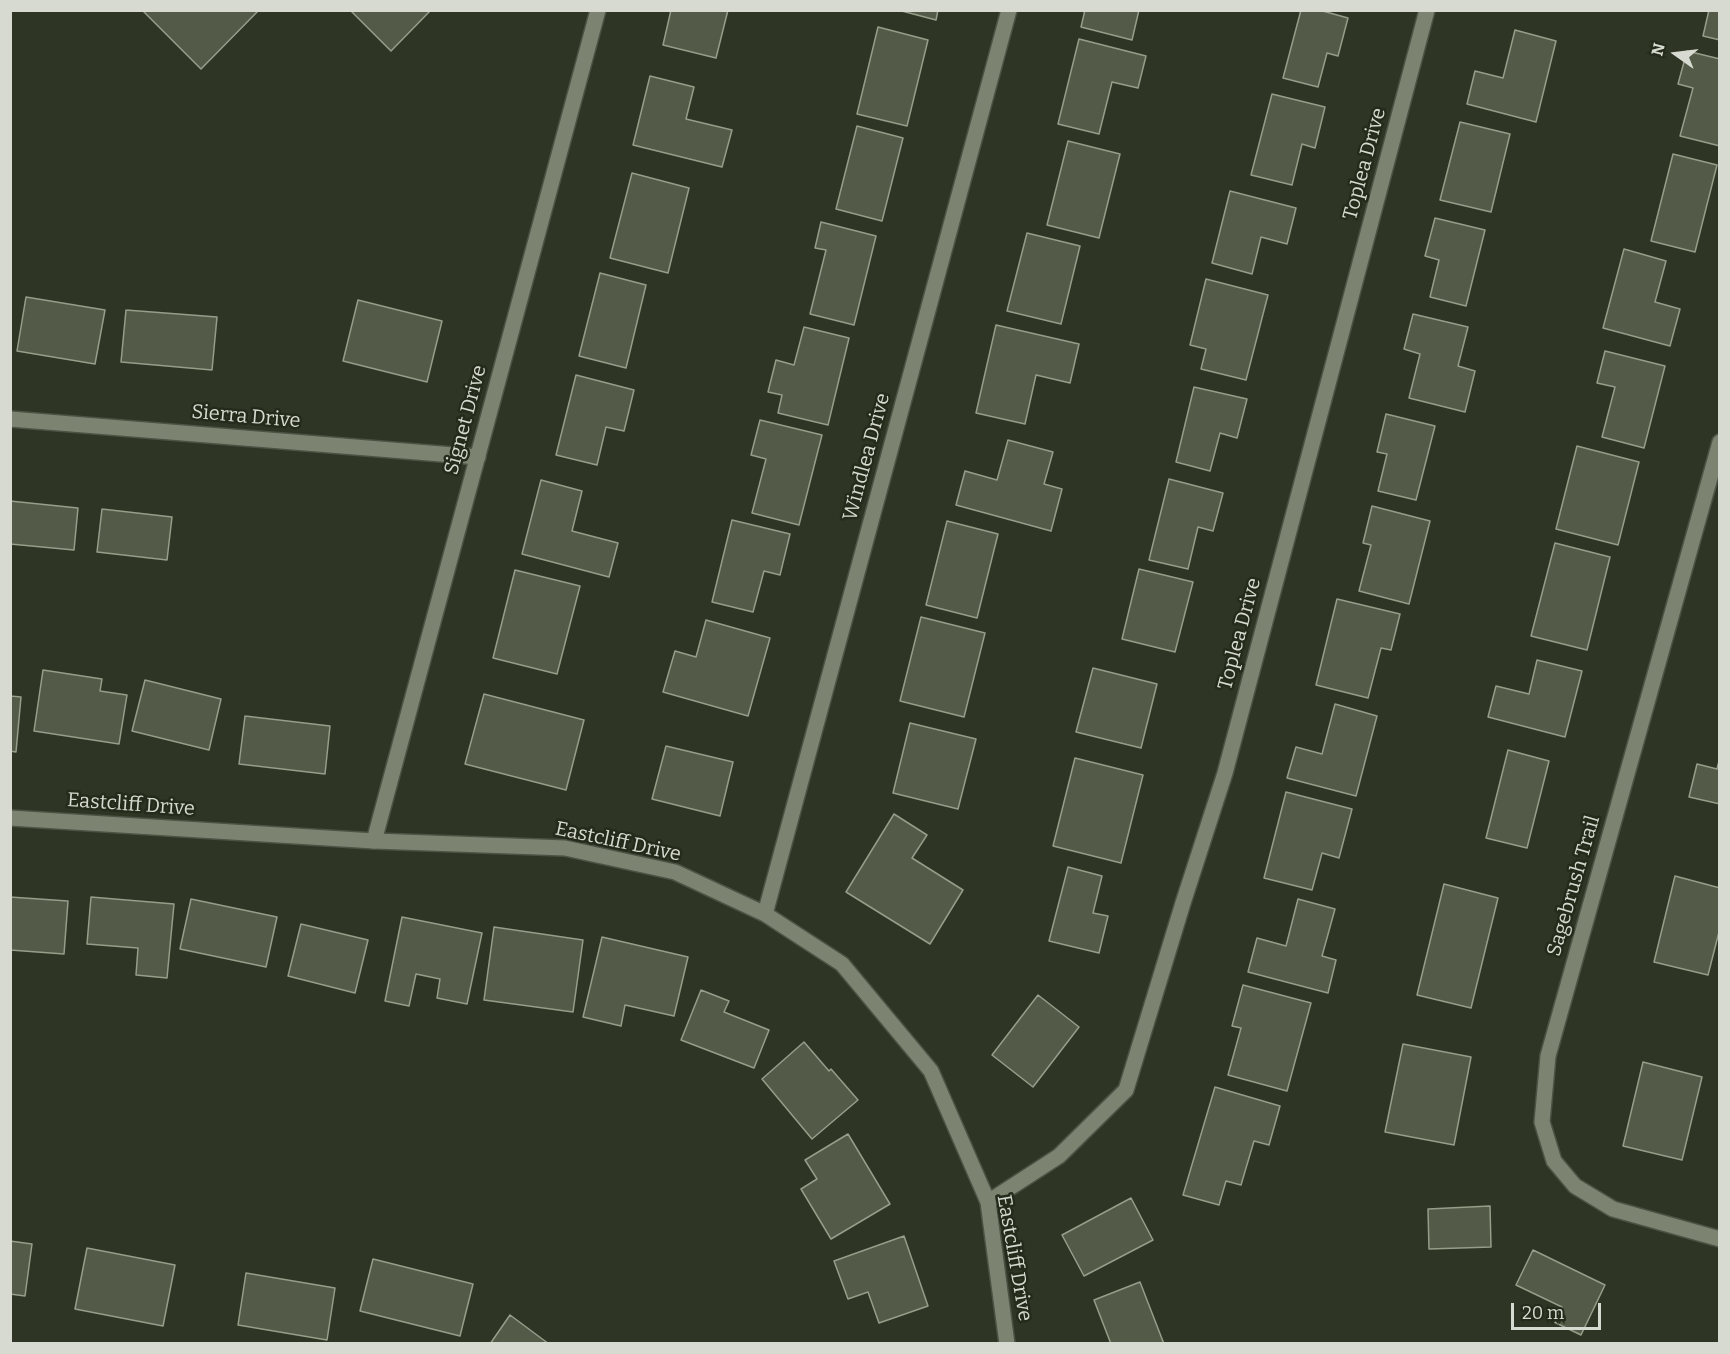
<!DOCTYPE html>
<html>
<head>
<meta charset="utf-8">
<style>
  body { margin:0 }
  #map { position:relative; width:1730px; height:1354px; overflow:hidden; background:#2f3525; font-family:Bitter,serif }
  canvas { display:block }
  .frame { position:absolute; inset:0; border:12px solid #d6dad0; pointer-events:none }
  .north { position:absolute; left:1646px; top:24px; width:60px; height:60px; -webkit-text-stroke:4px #252b1b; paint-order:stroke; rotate:284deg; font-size:16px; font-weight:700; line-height:24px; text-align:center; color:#d6dad0 }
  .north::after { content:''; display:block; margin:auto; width:21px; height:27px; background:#d6dad0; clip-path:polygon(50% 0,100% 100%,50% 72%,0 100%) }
  .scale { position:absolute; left:1511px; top:1303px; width:90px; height:27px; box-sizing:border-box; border:3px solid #d6dad0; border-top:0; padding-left:8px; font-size:18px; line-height:21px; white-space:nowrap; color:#d6dad0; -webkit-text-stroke:4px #252b1b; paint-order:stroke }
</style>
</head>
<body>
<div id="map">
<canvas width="1730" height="1354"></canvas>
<div class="frame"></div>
<div class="north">N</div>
<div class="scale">20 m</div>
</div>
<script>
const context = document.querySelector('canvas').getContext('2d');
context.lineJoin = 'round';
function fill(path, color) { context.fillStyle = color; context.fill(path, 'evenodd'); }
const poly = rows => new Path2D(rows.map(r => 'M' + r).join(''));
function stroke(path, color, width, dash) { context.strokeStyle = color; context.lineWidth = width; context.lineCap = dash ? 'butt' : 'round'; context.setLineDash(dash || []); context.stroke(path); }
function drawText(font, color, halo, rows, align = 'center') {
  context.font = font + ' Bitter,serif'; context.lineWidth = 5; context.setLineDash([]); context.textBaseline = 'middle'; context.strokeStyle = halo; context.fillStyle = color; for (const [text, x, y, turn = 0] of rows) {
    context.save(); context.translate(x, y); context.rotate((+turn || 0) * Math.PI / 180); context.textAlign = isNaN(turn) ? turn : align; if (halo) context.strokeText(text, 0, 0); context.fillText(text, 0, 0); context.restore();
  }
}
const building = poly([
  [142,10,259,10,201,69,142,10],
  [350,10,431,10,391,51,350,10],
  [671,10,728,10,716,58,663,45,671,10],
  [898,10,938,10,936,20,898,10],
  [1085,10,1139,10,1132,40,1081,27,1085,10],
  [1301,10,1319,10,1348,18,1338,56,1327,53,1318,87,1283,78,1301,10],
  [1709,10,1720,10,1720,40,1703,36,1709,10],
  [878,27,928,40,907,126,857,114,878,27],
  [1515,30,1556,41,1536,122,1467,104,1475,71,1503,78,1515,30],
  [1079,39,1146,56,1138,88,1112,82,1099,134,1058,124,1079,39],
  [1687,51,1720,59,1720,146,1680,136,1693,88,1678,84,1687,51],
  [650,76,694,87,686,119,732,130,722,167,633,145,650,76],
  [1272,94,1325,107,1315,148,1302,144,1292,185,1251,175,1272,94],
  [1460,122,1510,134,1491,212,1440,200,1460,122],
  [857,126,903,138,882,221,836,209,857,126],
  [1068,141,1120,154,1099,238,1047,225,1068,141],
  [1673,154,1717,165,1695,252,1651,241,1673,154],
  [632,173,689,188,668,273,610,258,632,173],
  [1230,191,1296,208,1287,244,1261,237,1252,274,1212,263,1230,191],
  [1435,218,1485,230,1466,306,1430,297,1439,260,1425,256,1435,218],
  [821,222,876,236,854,325,810,314,826,250,815,248,821,222],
  [1027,233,1080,246,1061,324,1007,311,1027,233],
  [1624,249,1666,261,1655,302,1680,309,1670,346,1603,328,1624,249],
  [600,273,646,285,626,368,579,356,600,273],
  [1206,279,1268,295,1246,380,1201,369,1206,349,1190,345,1206,279],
  [26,297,105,310,95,364,17,351,26,297],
  [358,300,442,321,427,382,343,361,358,300],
  [126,310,217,317,212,370,121,362,126,310],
  [1413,314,1468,327,1458,366,1475,371,1465,412,1409,398,1420,354,1404,349,1413,314],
  [996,325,1079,344,1070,383,1036,375,1025,424,976,413,996,325],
  [804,327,849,338,828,425,778,413,782,395,768,392,776,360,794,365,804,327],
  [1605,351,1665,366,1644,448,1602,437,1615,387,1597,383,1605,351],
  [576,375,634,390,624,431,606,427,597,465,556,455,576,375],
  [1194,387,1247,399,1237,438,1220,433,1210,471,1176,462,1194,387],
  [1386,414,1435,426,1416,500,1378,491,1387,454,1377,452,1386,414],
  [760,420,822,435,799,525,752,513,766,459,751,455,760,420],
  [1008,440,1053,452,1044,484,1062,489,1051,531,956,505,965,471,997,480,1008,440],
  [1577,446,1639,462,1618,545,1556,529,1577,446],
  [1169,479,1223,493,1213,531,1198,527,1188,569,1149,560,1169,479],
  [541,480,582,491,572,531,618,543,609,577,522,554,541,480],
  [10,501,78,508,74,550,10,544,10,501],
  [1372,506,1430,521,1409,604,1359,591,1371,545,1363,543,1372,506],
  [102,509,172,517,167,560,97,552,102,509],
  [732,520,790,534,780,575,764,571,753,612,712,602,732,520],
  [947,521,998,534,977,618,926,605,947,521],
  [1555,543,1610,557,1587,650,1531,636,1555,543],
  [1139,569,1193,582,1175,652,1122,639,1139,569],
  [515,570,580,586,557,674,493,658,515,570],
  [1337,599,1400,614,1391,650,1381,648,1368,698,1316,685,1337,599],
  [921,617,985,633,964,717,900,701,921,617],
  [706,620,770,638,748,716,663,692,675,651,696,657,706,620],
  [1537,660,1582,671,1565,737,1488,717,1496,686,1529,694,1537,660],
  [1093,668,1157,684,1141,748,1076,732,1093,668],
  [43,670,102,679,100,691,127,695,119,744,34,731,43,670],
  [145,680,221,699,209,750,132,731,145,680],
  [484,694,584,720,566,790,465,764,484,694],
  [10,696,21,697,16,752,10,751,10,696],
  [1335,704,1377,716,1356,796,1287,778,1296,747,1322,754,1335,704],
  [245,716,330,726,325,774,239,764,245,716],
  [910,723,976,739,958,809,893,793,910,723],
  [666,746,733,762,720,816,652,799,666,746],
  [1508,750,1549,761,1527,848,1486,838,1508,750],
  [1720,757,1720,804,1689,797,1697,764,1717,769,1720,757],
  [1075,758,1143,775,1121,863,1053,846,1075,758],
  [1286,792,1352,809,1339,858,1322,853,1312,890,1264,878,1286,792],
  [894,814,927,835,912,858,963,890,930,944,846,892,894,814],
  [1068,867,1102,876,1093,913,1108,916,1099,953,1049,941,1068,867],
  [1675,876,1720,888,1720,928,1708,975,1654,962,1675,876],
  [1444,884,1498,898,1471,1008,1417,995,1444,884],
  [10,897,68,901,64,954,10,950,10,897],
  [91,897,174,904,167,978,136,975,138,948,87,944,91,897],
  [191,899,277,917,266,967,180,949,191,899],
  [1298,899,1335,909,1322,956,1336,960,1328,993,1248,972,1257,938,1286,946,1298,899],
  [402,917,482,933,467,1004,437,998,440,979,416,974,409,1006,385,1001,402,917],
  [301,924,368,940,355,993,288,976,301,924],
  [494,927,583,940,573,1012,484,1000,494,927],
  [602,937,688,957,674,1016,625,1005,621,1026,583,1017,602,937],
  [1243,985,1311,1003,1287,1091,1228,1075,1241,1028,1232,1026,1243,985],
  [701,990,729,1001,724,1012,769,1030,754,1068,681,1040,701,990],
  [1038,995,1079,1027,1033,1087,992,1055,1038,995],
  [804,1042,829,1071,831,1069,858,1100,812,1139,762,1079,804,1042],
  [1403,1044,1471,1057,1454,1145,1385,1132,1403,1044],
  [1643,1062,1702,1077,1682,1160,1623,1146,1643,1062],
  [1215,1087,1280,1106,1269,1145,1254,1141,1241,1185,1226,1181,1219,1205,1183,1195,1215,1087],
  [848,1134,890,1204,831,1239,801,1189,817,1179,805,1160,848,1134],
  [1131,1198,1153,1240,1084,1276,1062,1235,1131,1198],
  [1490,1206,1491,1247,1429,1249,1428,1209,1490,1206],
  [904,1236,928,1306,879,1323,868,1292,848,1299,834,1261,904,1236],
  [10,1241,32,1244,25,1296,10,1294,10,1241],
  [87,1248,175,1265,163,1326,75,1309,87,1248],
  [1533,1250,1605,1285,1581,1335,1554,1322,1562,1307,1516,1285,1533,1250],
  [373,1259,473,1284,460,1336,360,1311,373,1259],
  [246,1273,335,1288,327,1340,238,1325,246,1273],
  [1140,1282,1164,1344,1111,1344,1094,1300,1140,1282],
  [510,1315,549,1344,490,1344,510,1315]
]);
fill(building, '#535a48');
stroke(building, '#969e8a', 1.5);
const minor = poly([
  [10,419,478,457],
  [1720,442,1548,1056,1542,1122,1554,1161,1575,1186,1613,1209,1720,1239],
  [10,818,374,841,565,848,675,872,765,914,842,964,931,1071,988,1202,1007,1344],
  [765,914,1009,10],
  [988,1202,1059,1156,1126,1090,1183,903,1225,773,1427,10]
]);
const tertiary = poly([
  [374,841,598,10]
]);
stroke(minor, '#4c5244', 18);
stroke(tertiary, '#4c5244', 18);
stroke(minor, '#7c8370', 15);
stroke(tertiary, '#7c8370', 15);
drawText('20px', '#d6dad0', '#252b1b', [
  ["Toplea Drive",1365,164,-75],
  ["Sierra Drive",246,417,5],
  ["Signet Drive",466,420,-75],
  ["Windlea Drive",867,457,-75],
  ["Toplea Drive",1240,634,-75],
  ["Eastcliff Drive",131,805,4],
  ["Eastcliff Drive",618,842,12],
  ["Sagebrush Trail",1574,886,-74],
  ["Eastcliff Drive",1014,1258,80]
]);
</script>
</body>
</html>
